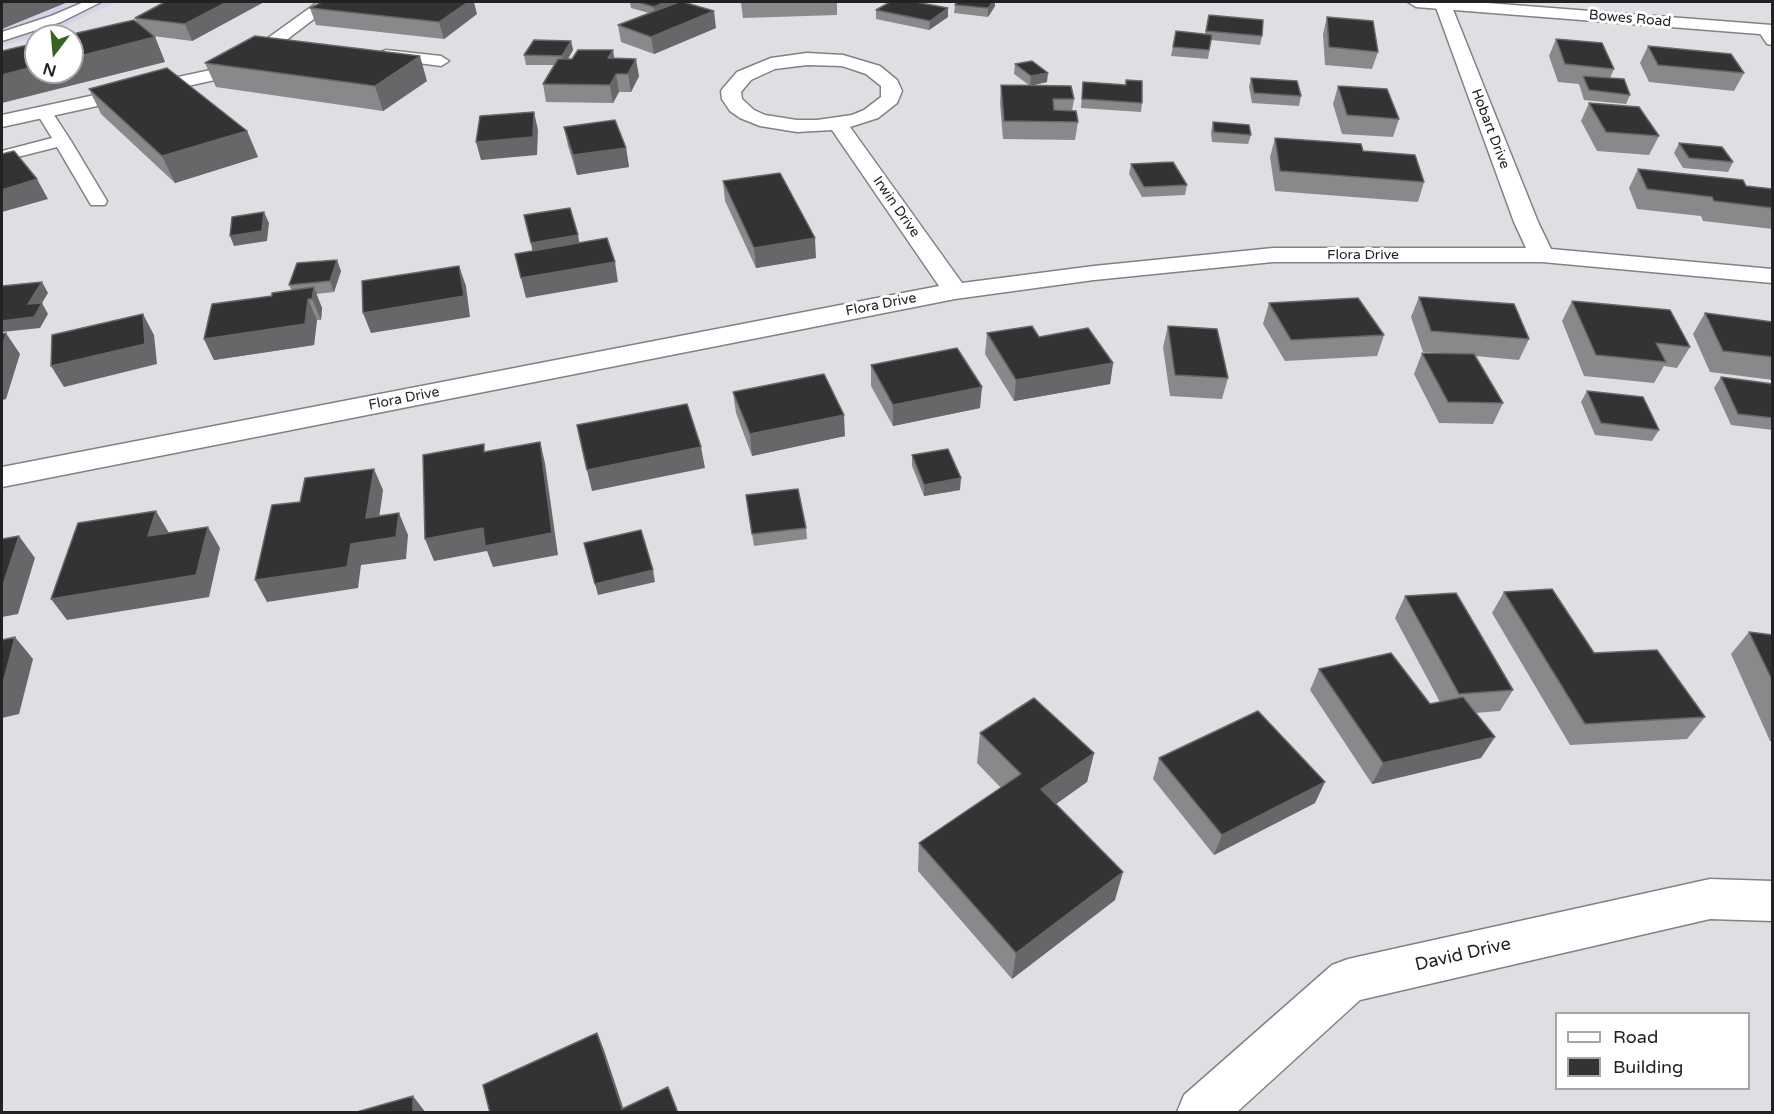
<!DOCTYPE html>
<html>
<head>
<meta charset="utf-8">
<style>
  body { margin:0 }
  #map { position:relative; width:1774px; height:1114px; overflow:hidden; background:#dfdee2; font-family:"Varela Round",sans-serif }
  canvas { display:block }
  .frame { position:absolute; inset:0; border:3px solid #222123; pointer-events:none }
  .legend { position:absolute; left:1555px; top:1012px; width:195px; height:78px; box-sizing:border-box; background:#fff; border:2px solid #a7a6a7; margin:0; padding:8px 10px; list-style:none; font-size:18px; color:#222123 }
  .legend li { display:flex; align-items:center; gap:12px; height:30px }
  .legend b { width:30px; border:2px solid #a7a6a7 }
  .north { position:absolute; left:24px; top:24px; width:60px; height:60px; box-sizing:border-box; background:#fff; border:2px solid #a7a6a7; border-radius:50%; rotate:196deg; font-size:16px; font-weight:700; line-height:24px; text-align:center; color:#222123 }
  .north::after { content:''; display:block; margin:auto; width:21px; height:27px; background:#376423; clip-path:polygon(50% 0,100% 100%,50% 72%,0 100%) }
</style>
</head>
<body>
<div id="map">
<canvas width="1774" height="1114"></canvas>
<div class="frame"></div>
<ul class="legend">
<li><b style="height:8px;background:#fff"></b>Road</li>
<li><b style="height:16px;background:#353234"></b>Building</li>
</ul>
<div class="north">N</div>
</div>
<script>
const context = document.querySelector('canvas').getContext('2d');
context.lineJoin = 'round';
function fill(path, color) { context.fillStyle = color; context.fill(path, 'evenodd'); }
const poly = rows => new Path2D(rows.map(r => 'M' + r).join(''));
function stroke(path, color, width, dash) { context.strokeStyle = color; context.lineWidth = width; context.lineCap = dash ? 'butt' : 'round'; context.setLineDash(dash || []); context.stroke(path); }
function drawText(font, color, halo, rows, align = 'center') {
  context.font = font + ' "Varela Round",sans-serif'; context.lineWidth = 6; context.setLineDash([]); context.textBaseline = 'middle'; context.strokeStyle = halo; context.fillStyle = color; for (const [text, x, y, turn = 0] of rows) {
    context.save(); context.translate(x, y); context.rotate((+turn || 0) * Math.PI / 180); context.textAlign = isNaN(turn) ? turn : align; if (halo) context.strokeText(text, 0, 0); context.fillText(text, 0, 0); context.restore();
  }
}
fill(poly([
  [2,2,116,2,44,35,2,46]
]), '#d7d1e7');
const lane = poly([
  [84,2,101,2,61,22,2,41,2,32,51,16,84,2],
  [1764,25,1769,26,1772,31,1772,45,1767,44,1757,29,1764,25],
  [386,50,441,56,449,61,441,66,381,58,378,55,381,52,386,50],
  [44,107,50,109,71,141,107,201,105,205,91,205,57,147,2,161,2,151,52,138,36,112,44,107]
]);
const street = poly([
  [318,2,336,2,242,74,2,127,2,115,229,66,318,2],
  [1434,2,1450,2,1538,222,1551,249,1772,269,1772,283,1542,262,1273,262,1094,280,955,299,2,487,2,467,939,286,832,130,797,132,760,126,740,118,730,111,722,99,721,91,724,87,737,72,771,58,807,53,843,55,880,66,897,80,902,91,897,103,878,118,850,127,962,283,1094,266,1273,248,1526,248,1514,222,1434,2],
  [807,65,842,66,866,74,881,86,881,97,864,110,852,115,817,120,797,120,765,115,754,110,742,99,741,92,751,80,775,69,807,65],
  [1710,879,1772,881,1772,921,1710,919,1360,1000,1237,1112,1177,1112,1184,1095,1332,965,1348,959,1710,879]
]);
const secondary = poly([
  [1408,2,1474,2,1772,25,1772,35,1416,7,1408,2]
]);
stroke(lane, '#828184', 3);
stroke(street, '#828184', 3);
stroke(secondary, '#828184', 3);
fill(lane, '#fff');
fill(street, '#fff');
fill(secondary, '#fff');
fill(poly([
  [165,2,264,2,192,41,153,36,155,37,165,62,137,22,135,18],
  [630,2,676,2,676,3,716,28,654,54,621,42,618,25,649,13,631,8],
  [741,2,837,2,837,15,743,18],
  [957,2,995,2,995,6,988,17,954,13,955,5],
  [310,8,477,14,444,39,316,25],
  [876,10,948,17,929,30,876,19],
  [1209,15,1262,36,1260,45,1211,40,1208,59,1171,56,1176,31,1205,34],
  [1327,17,1378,52,1372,69,1325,65,1323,34],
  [1556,39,1614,69,1610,78,1630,95,1626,104,1584,100,1579,84,1558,82,1549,56],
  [571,41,573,50,568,59,614,58,639,76,631,92,619,92,613,103,546,102,543,84,554,65,526,65,524,55],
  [1648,46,1744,73,1734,91,1649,82,1640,63],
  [205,63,427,81,383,111,216,87],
  [1015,64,1047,82,1032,85,1074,99,1072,111,1078,122,1075,140,1003,139,1000,103,1001,85,1029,85,1014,74],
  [1251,78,1301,96,1299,106,1252,103,1249,87],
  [1126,80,1142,103,1141,112,1081,108,1083,82,1126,85],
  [1338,86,1399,119,1393,137,1342,134,1333,104],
  [89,89,247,131,258,157,175,183,101,114],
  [1589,103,1659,136,1649,155,1597,151,1581,121],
  [1213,122,1251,135,1248,144,1212,142,1211,132],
  [564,127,626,148,629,167,577,175,568,146],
  [1275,138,1363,151,1424,182,1418,202,1275,191,1270,157],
  [1679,143,1733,162,1728,172,1683,168,1674,153],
  [1131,164,1187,185,1185,195,1142,197,1129,174],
  [1638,169,1746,186,1773,189,1773,229,1703,221,1701,216,1637,209,1629,188],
  [723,181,816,258,756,268,725,201],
  [341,271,334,292,316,294,322,308,321,320,317,320,314,345,214,360,204,339,272,296,292,291,289,285],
  [1419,297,1529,339,1519,360,1475,356,1503,403,1493,424,1439,423,1414,374,1422,353,1442,353,1423,352,1411,317],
  [1572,301,1690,347,1677,368,1664,366,1654,383,1584,376,1562,321],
  [1269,303,1384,335,1377,356,1285,361,1263,324],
  [1705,313,1773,322,1773,380,1710,372,1693,334],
  [1168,326,1228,378,1222,399,1170,396,1163,347],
  [987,333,1039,337,1113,363,1110,384,1014,401,985,354],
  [871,365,980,408,893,426,871,386],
  [1721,377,1773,384,1773,430,1731,425,1714,388],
  [1587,391,1659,430,1652,441,1595,435,1581,402],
  [733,392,845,436,752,456,736,413],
  [912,455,960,490,924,496,912,466],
  [746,495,806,528,807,539,754,546],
  [1504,592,1594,653,1705,717,1687,739,1570,745,1492,613],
  [1405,596,1513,690,1500,711,1475,713,1481,758,1372,784,1310,690,1319,669,1430,704,1440,702,1395,618],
  [1749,632,1773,635,1773,741,1770,741,1731,654],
  [980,733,1094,753,1087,782,1056,804,1115,900,1012,979,918,871,919,843,1001,788,977,763],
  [1159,758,1315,803,1214,855,1153,779]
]), '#8a888b');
fill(poly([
  [2,2,68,2,2,29],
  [227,2,264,2,192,41,185,24],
  [468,2,474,2,477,14,444,39,439,22],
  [666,2,676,2,677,6,655,15,654,7],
  [993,2,995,2,995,6,988,17,988,8],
  [948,8,948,17,929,30,930,21],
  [714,11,716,28,654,54,651,37],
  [155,37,165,62,2,103,2,75,36,66,36,72,72,72,72,58],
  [571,41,573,50,564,65,562,56],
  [613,50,616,68,608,58],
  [420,56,427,81,383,111,375,86],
  [636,59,639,76,631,92,628,74],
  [1048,73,1047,82,1030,86,1031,76],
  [616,74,619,92,613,103,610,85],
  [534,112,538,130,537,155,481,160,476,142],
  [247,131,258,157,175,183,162,156],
  [626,148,629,167,577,175,573,155],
  [37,179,48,199,2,212,2,190],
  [264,212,269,223,267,241,234,246,230,236],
  [578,235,580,246,533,254,531,243],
  [815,238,816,258,756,268,754,248],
  [337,260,341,271,334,292,330,281],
  [615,262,618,282,526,298,521,278],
  [459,266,466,286,470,317,371,333,363,313],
  [42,282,48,293,42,303,48,314,40,328,2,332,2,321,28,304],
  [314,287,322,308,321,320,312,299],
  [308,299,317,320,314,345,214,360,204,339],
  [143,314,154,335,157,364,64,387,51,366],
  [6,333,20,354,6,399,2,400,2,348],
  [1113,363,1110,384,1014,401,1016,380],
  [982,387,980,408,893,426,893,405],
  [844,415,845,436,752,456,750,434],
  [540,442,545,463,558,555,493,567,487,551,434,561,425,539,483,528],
  [701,447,705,468,592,491,587,470],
  [374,469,383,490,376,540,366,518],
  [961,478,960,490,924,496,924,485],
  [156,511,169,533,148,536],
  [399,513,408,535,406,559,361,565,358,588,267,602,255,580,351,544],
  [208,527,220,548,209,597,67,620,51,599],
  [19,536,35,558,18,614,2,617,2,588],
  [653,570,655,582,598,595,595,584],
  [15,637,33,659,19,714,2,718,2,687],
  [1495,737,1481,758,1372,784,1383,763],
  [1094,753,1087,782,1036,818,1041,789],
  [1325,782,1315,803,1214,855,1222,835],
  [1123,872,1115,900,1012,979,1016,953],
  [597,1033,604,1050,625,1113,623,1113],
  [413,1096,426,1113,413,1113]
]), '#686668');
const building = poly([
  [165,2,227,2,185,24,135,18,165,2],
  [322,2,468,2,439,22,310,8,322,2],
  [637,2,666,2,654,7,637,2],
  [679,2,683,2,714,11,651,37,618,25,679,2],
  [890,2,915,2,948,8,930,21,876,10,890,2],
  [957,2,993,2,988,8,955,5,957,2],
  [1209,15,1263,20,1262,36,1206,31,1209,15],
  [1327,17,1373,21,1378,52,1329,47,1327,17],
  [134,20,155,37,72,58,72,36,64,36,134,20],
  [1176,31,1212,35,1209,50,1173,47,1176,31],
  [255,36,420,56,375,86,205,63,255,36],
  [1556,39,1602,43,1614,69,1565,64,1556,39],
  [534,40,571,41,562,56,524,55,534,40],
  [36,43,36,66,2,75,2,51,36,43],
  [1648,46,1731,54,1744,73,1658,65,1648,46],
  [578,50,613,50,608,58,636,59,628,74,616,74,610,85,543,84,558,59,572,59,578,50],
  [1032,61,1048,73,1031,76,1015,64,1032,61],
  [167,68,247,131,162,156,89,89,167,68],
  [1583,76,1624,79,1630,95,1589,90,1583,76],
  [1251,78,1297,81,1301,96,1254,93,1251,78],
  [1126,80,1142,81,1142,103,1082,99,1083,82,1126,85,1126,80],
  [1001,85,1071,86,1074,99,1053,99,1054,110,1076,111,1078,122,1004,121,1001,85],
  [1338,86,1387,89,1399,119,1347,115,1338,86],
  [1589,103,1639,107,1659,136,1606,132,1589,103],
  [534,112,533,137,476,142,480,116,534,112],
  [615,120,626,148,573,155,564,127,615,120],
  [1213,122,1249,125,1251,135,1214,132,1213,122],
  [1275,138,1361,144,1363,151,1415,155,1424,182,1280,171,1275,138],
  [1679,143,1722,147,1733,162,1689,158,1679,143],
  [14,151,37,179,2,190,2,154,14,151],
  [1173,162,1187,185,1144,187,1131,164,1173,162],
  [1638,169,1743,180,1746,186,1773,189,1773,208,1714,201,1712,197,1647,189,1638,169],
  [780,173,815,238,754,248,723,181,780,173],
  [570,208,578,235,531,243,524,215,570,208],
  [264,212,262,231,230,236,232,217,264,212],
  [607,238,615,262,521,278,515,254,607,238],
  [337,260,330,281,289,285,297,263,337,260],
  [459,266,464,296,363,313,362,281,459,266],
  [42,282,28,304,42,303,34,317,2,321,2,286,42,282],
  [314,287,312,299,308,299,305,324,204,339,212,304,272,296,272,293,314,287],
  [1419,297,1514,304,1529,339,1431,331,1419,297],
  [1358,298,1384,335,1291,340,1269,303,1358,298],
  [1572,301,1670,310,1690,347,1656,343,1666,362,1596,355,1572,301],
  [1705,313,1773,322,1773,357,1723,351,1705,313],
  [143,314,145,344,51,366,52,335,143,314],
  [1032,326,1039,337,1088,328,1113,363,1016,380,987,333,1032,326],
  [1168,326,1217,329,1228,378,1175,375,1168,326],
  [6,333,2,348,2,334,6,333],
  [957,348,982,387,893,405,871,365,957,348],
  [1422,353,1474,354,1503,403,1448,402,1422,353],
  [824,374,844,415,750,434,733,392,824,374],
  [1721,377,1773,384,1773,418,1738,414,1721,377],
  [1587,391,1643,397,1659,430,1601,423,1587,391],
  [687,404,701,447,587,470,577,425,687,404],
  [540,442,552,533,485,546,483,528,425,539,423,455,484,444,484,452,540,442],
  [948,449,961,478,924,485,912,455,948,449],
  [374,469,366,518,399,513,396,537,351,544,347,567,255,580,272,505,300,502,305,478,374,469],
  [798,489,806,528,752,534,746,495,798,489],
  [156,511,148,536,208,527,196,575,51,599,78,523,156,511],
  [641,530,653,570,595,584,584,543,641,530],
  [19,536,2,588,2,539,19,536],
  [1552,589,1594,653,1657,650,1705,717,1585,724,1504,592,1552,589],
  [1456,593,1513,690,1459,694,1405,596,1456,593],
  [1749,632,1773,635,1773,682,1749,632],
  [15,637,2,687,2,640,15,637],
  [1391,653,1430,704,1463,697,1495,737,1383,763,1319,669,1391,653],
  [1034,698,1094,753,1041,789,1123,872,1016,953,919,843,1021,774,980,733,1034,698],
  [1258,711,1325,782,1222,835,1159,758,1258,711],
  [597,1033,622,1109,668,1087,678,1113,490,1113,483,1085,597,1033],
  [413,1096,413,1113,353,1113,413,1096]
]);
fill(building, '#353234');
stroke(building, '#686668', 1.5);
drawText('14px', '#222123', '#fff', [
  ["Bowes Road",1630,19,5],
  ["Hobart Drive",1490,129,69],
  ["Irwin Drive",896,207,55],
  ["Flora Drive",1363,255],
  ["Flora Drive",881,305,-11],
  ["Flora Drive",404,399,-11]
]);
drawText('18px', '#222123', '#fff', [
  ["David Drive",1463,955,-13]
]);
</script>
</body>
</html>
